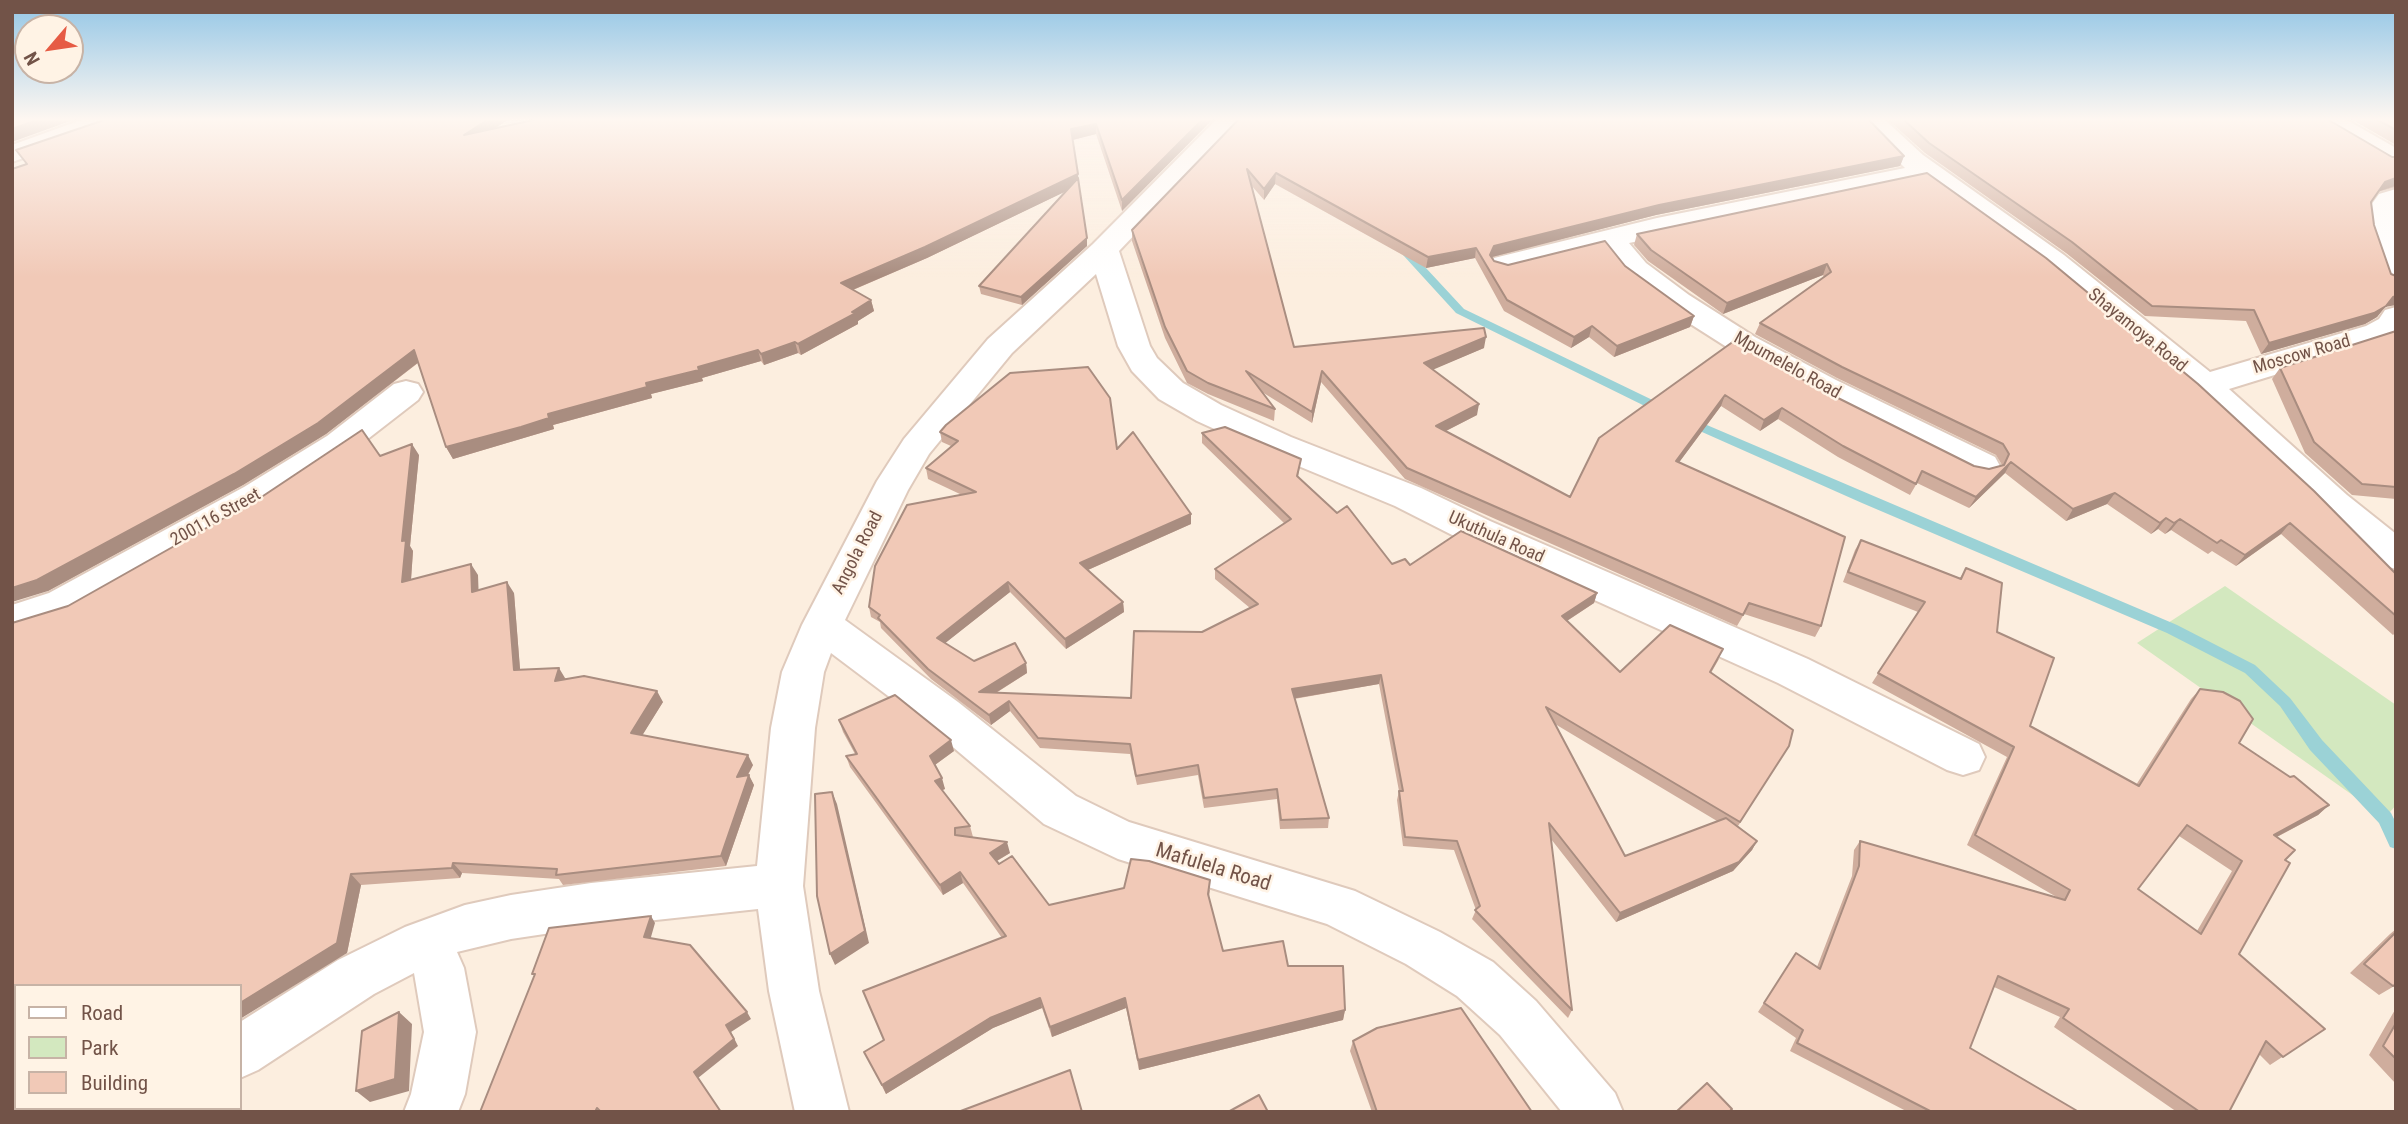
<!DOCTYPE html>
<html>
<head>
<meta charset="utf-8">
<style>
  body { margin:0 }
  #map { position:relative; width:2408px; height:1124px; overflow:hidden; background:#fceedf; font-family:"Roboto Condensed",sans-serif }
  canvas { display:block }
  .frame { position:absolute; inset:0; border:14px solid #725348; pointer-events:none }
  .legend { position:absolute; left:14px; top:984px; width:228px; height:126px; box-sizing:border-box; background:#fff3e5; border:2px solid #c7b3a6; margin:0; padding:9px 12px; list-style:none; font-size:21px; color:#725348 }
  .legend li { display:flex; align-items:center; gap:14px; height:35px }
  .legend b { width:35px; border:2px solid #c7b3a6 }
  .north { position:absolute; left:14px; top:14px; width:70px; height:70px; box-sizing:border-box; background:#fff3e5; border:2px solid #c7b3a6; border-radius:50%; rotate:241deg; font-size:19px; font-weight:700; line-height:28px; text-align:center; color:#725348 }
  .north::after { content:''; display:block; margin:auto; width:24px; height:32px; background:#e65b44; clip-path:polygon(50% 0,100% 100%,50% 72%,0 100%) }
</style>
</head>
<body>
<div id="map">
<canvas width="2408" height="1124"></canvas>
<div class="frame"></div>
<ul class="legend">
<li><b style="height:9px;background:#fff"></b>Road</li>
<li><b style="height:19px;background:#d3e8bf"></b>Park</li>
<li><b style="height:19px;background:#f1c9b7"></b>Building</li>
</ul>
<div class="north">N</div>
</div>
<script>
const context = document.querySelector('canvas').getContext('2d');
context.lineJoin = 'round';
function fill(path, color) { context.fillStyle = color; context.fill(path, 'evenodd'); }
const poly = rows => new Path2D(rows.map(r => 'M' + r).join(''));
function stroke(path, color, width, dash) { context.strokeStyle = color; context.lineWidth = width; context.lineCap = dash ? 'butt' : 'round'; context.setLineDash(dash || []); context.stroke(path); }
function drawText(font, color, halo, rows, align = 'center') {
  context.font = font + ' "Roboto Condensed",sans-serif'; context.lineWidth = 5; context.setLineDash([]); context.textBaseline = 'middle'; context.strokeStyle = halo; context.fillStyle = color; for (const [text, x, y, turn = 0] of rows) {
    context.save(); context.translate(x, y); context.rotate((+turn || 0) * Math.PI / 180); context.textAlign = isNaN(turn) ? turn : align; if (halo) context.strokeText(text, 0, 0); context.fillText(text, 0, 0); context.restore();
  }
}
fill(poly([
  [2225,586,2396,705,2396,805,2385,818,2137,643]
]), '#d3e8bf');
fill(poly([
  [1407,242,1412,245,1413,254,1464,309,1667,407,1669,410,1667,413,1659,413,1456,313,1403,255,1402,245,1407,242],
  [1688,417,2177,625,2255,665,2290,698,2322,740,2391,813,2396,823,2396,849,2390,847,2379,823,2310,750,2280,706,2245,673,2167,633,1862,503,1684,424,1682,421,1688,417]
]), '#9bd2d6');
const minor = poly([
  [84,119,123,119,119,125,12,162,12,145,84,119],
  [1217,119,1245,119,1119,251,1150,346,1157,358,1183,383,1221,405,1291,437,1421,488,1490,521,1808,659,1979,744,1985,757,1979,770,1963,775,1947,770,1778,683,1464,541,1395,506,1267,453,1197,421,1159,399,1132,371,1118,346,1096,274,1012,353,929,454,908,490,845,620,958,702,1076,796,1129,822,1355,891,1440,932,1493,962,1536,1001,1615,1093,1623,1112,1562,1112,1500,1035,1457,996,1406,964,1327,924,1118,859,1044,824,928,726,831,653,824,672,815,728,803,886,819,991,849,1112,795,1112,769,991,758,909,591,927,511,939,457,952,464,968,476,1032,465,1094,458,1112,404,1112,411,1094,424,1032,414,973,374,994,258,1070,240,1078,240,1022,338,960,405,927,465,905,511,895,591,883,757,866,771,728,782,672,802,625,877,481,904,439,988,339,1093,244,1217,119],
  [1856,119,1884,119,1923,155,2064,255,2210,372,2366,326,2379,319,2385,310,2396,307,2396,336,2388,340,2229,389,2347,495,2396,534,2396,569,2382,565,2321,513,2192,393,2042,267,1923,181,1629,243,1646,263,1689,295,1755,337,1836,380,1995,457,2000,466,1995,475,1982,478,1969,475,1812,396,1733,351,1667,309,1624,275,1603,249,1505,273,1494,270,1490,264,1494,258,1657,218,1905,168,1856,119],
  [2313,119,2345,119,2396,148,2396,167,2386,165,2317,125,2313,119],
  [2396,189,2394,212,2396,286,2385,284,2381,277,2368,235,2366,212,2379,194,2396,189],
  [406,381,418,384,423,392,418,400,351,452,270,505,77,615,12,636,12,605,49,593,244,487,327,436,394,384,406,381],
  [133,1108,190,1108,188,1112,131,1112,133,1108]
]);
stroke(minor, '#dfcabc', 4);
fill(minor, '#fff');
fill(poly([
  [509,119,494,129,538,119,1213,119,1122,211,1096,134,1073,140,1087,246,1022,305,981,294,979,286,1066,191,927,258,853,290,871,300,874,311,858,321,858,324,801,355,798,353,764,365,761,361,702,378,703,381,651,394,652,398,553,425,554,429,453,459,446,447,418,363,326,434,243,485,48,591,26,164],
  [1239,119,1904,156,1900,166,1656,215,1492,257,1494,261,1508,265,1625,266,1694,316,1690,327,1614,357,1589,337,1571,348,1504,311,1475,258,1426,268,1275,184,1264,200,1251,185,1294,347,1484,348,1433,369,1477,415,1446,431,1570,497,1734,341,1816,387,1974,466,1989,469,2002,466,2002,465,1996,455,1837,378,1755,334,1760,323,1824,277,1823,275,1723,314,1648,261,1634,245,1637,234,1927,173,2396,574,2396,632,2393,635,2281,534,2236,566,2212,551,2208,554,2171,530,2165,534,2158,529,2151,534,2107,504,2066,521,2005,473,1969,508,1917,483,1910,495,1838,457,1778,419,1760,431,1721,406,1679,462,1821,626,1815,637,1744,614,1737,626,1405,479,1321,382,1312,423,1262,392,1275,409,1274,421,1208,394,1187,383,1165,338,1132,241,1132,230],
  [1887,119,2327,119,2392,157,2396,157,2396,187,2378,192,2371,202,2385,307,2377,317,2365,324,2261,354,2246,321,2145,316,2066,253,1925,153],
  [2351,119,2396,119,2396,145],
  [2396,331,2396,499,2352,495,2305,453,2272,379,2280,368],
  [940,432,1117,449,1191,514,1191,524,1088,570,1123,602,1124,612,1066,649,1010,592,945,643,974,661,1026,663,1027,673,996,693,1131,698,1202,632,1250,608,1215,579,1215,569,1284,523,1202,443,1202,433,1301,459,1298,477,1392,564,1410,565,1597,593,1594,603,1567,621,1620,672,1719,659,1711,673,1783,755,1738,826,1757,841,1752,850,1733,871,1616,922,1551,839,1572,1010,1568,1018,1472,919,1476,910,1454,850,1403,846,1397,800,1399,791,1379,684,1294,699,1329,818,1328,828,1280,829,1277,799,1204,808,1198,775,1137,785,1130,754,1040,748,1010,711,991,725,931,679,881,628,880,622,871,617,869,607,962,495,928,479,926,468,951,446,942,442],
  [1555,724,1717,821,1625,856],
  [419,455,410,546,413,551,411,580,478,575,478,590,514,593,520,670,565,678,663,702,642,735,753,765,748,775,754,785,726,866,563,885,559,879,462,873,460,878,361,885,347,953,16,1108,12,1112,68,606,380,456],
  [1861,540,1960,578,1966,568,1997,632,2030,726,2136,785,2191,699,2200,689,2239,743,2329,805,2318,815,2277,837,2285,860,2239,954,2325,1029,2270,1065,2259,1054,2229,1112,2177,1112,2054,1027,2060,1017,1994,987,1970,1048,2079,1112,1908,1112,1790,1051,1796,1038,1758,1012,1796,953,1817,967,1852,876,1854,850,1860,841,2060,899,1967,845,2007,757,1872,683,1918,612,1843,582,1855,550],
  [2179,836,2232,871,2197,931,2138,889],
  [839,720,954,751,935,765,945,789,942,790,970,826,973,837,1010,853,997,861,999,864,1049,905,1210,890,1209,897,1223,951,1288,966,1345,1010,1343,1020,1139,1070,1126,1008,1052,1037,1042,1008,993,1028,886,1094,869,1061,884,1040,1002,938,963,883,943,895,850,767,846,756,855,754,843,732],
  [2396,929,2396,985,2379,995,2350,973,2390,934],
  [2396,1008,2396,1084,2369,1055],
  [1353,1041,1532,1112,1372,1112,1350,1051]
]), '#cfad9d');
fill(poly([
  [40,119,76,119,12,142,12,129],
  [489,119,509,119,468,146,464,135],
  [1203,119,1213,119,1122,211,1122,200],
  [1096,124,1096,134,1072,140,1071,129],
  [1904,156,1900,166,1656,215,1492,257,1488,265,1490,255,1494,246,1659,205],
  [1276,173,1275,184,1264,200,1264,189],
  [1078,174,1079,185,927,258,843,294,841,283],
  [2396,178,2395,186,2377,192,2385,182],
  [1087,238,1087,246,1022,305,1021,297],
  [1476,248,1475,258,1426,268,1428,257],
  [1827,264,1823,275,1723,314,1727,303],
  [2396,296,2396,305,2385,307,2377,317,2365,324,2261,354,2269,343],
  [871,300,874,311,858,321,858,324,801,355,798,344],
  [1694,316,1690,327,1614,357,1617,346],
  [1592,326,1589,337,1571,348,1574,337],
  [1486,337,1484,348,1423,374,1424,363],
  [795,342,798,353,764,365,761,354],
  [414,350,420,361,326,434,243,485,48,591,12,602,12,588],
  [758,350,761,361,702,378,703,381,651,394,652,398,553,425,554,429,453,459,446,447,646,383,698,367],
  [1322,371,1321,382,1312,423,1312,412],
  [1725,395,1721,406,1672,472,1676,461],
  [1479,404,1477,415,1434,437,1436,426],
  [1782,408,1778,419,1760,431,1764,420],
  [412,444,419,455,410,546,413,551,410,593,402,582,402,541],
  [2011,462,2005,473,1969,508,1976,497],
  [2115,493,2107,504,2066,521,2073,509],
  [1191,514,1191,524,1081,573,1080,563],
  [2166,518,2158,529,2151,534,2160,523],
  [2180,519,2171,530,2165,534,2174,523],
  [2290,523,2281,534,2236,566,2245,555],
  [471,564,478,575,479,603,472,592],
  [507,582,514,593,521,681,514,670],
  [1008,582,1010,592,939,648,937,638],
  [1597,593,1594,603,1559,626,1562,616],
  [1123,602,1124,612,1066,649,1065,639],
  [1026,663,1027,673,981,702,979,692],
  [559,668,565,678,561,692,555,681],
  [1381,675,1379,684,1291,699,1292,689],
  [657,691,663,702,637,744,631,733],
  [1009,701,1010,711,991,725,989,715],
  [951,740,954,751,932,767,930,756],
  [748,755,753,765,741,787,737,777],
  [749,775,754,785,726,866,721,856],
  [942,778,945,789,938,792,935,781],
  [832,792,837,804,869,943,835,965,830,954],
  [2329,805,2318,815,2263,844,2274,835],
  [1757,841,1752,850,1733,871,1616,922,1620,913],
  [1007,842,1010,853,993,863,990,853],
  [453,863,462,873,460,878,452,868],
  [960,872,963,883,943,895,940,885],
  [351,874,361,885,347,953,240,1019,240,1003],
  [651,916,655,923,649,944,644,937],
  [1040,998,1042,1008,993,1028,886,1094,882,1085,990,1018],
  [1125,998,1126,1008,1052,1037,1050,1027],
  [1345,1010,1343,1020,1139,1070,1138,1060],
  [399,1012,412,1024,409,1091,370,1102,356,1091],
  [747,1012,751,1019,731,1032,738,1046,698,1078,694,1072,726,1025],
  [135,1108,137,1108,143,1112,135,1112]
]), '#a98d80');
const building = poly([
  [12,119,40,119,12,129,12,119],
  [107,119,489,119,464,135,538,119,1203,119,1122,200,1096,124,1071,129,1078,174,925,247,841,283,871,300,852,312,856,313,798,344,795,342,761,354,758,350,698,367,699,370,646,383,647,387,548,414,549,418,521,427,446,447,414,350,318,423,234,474,37,580,12,588,12,169,27,164,16,150,107,119],
  [1239,119,1868,119,1904,156,1659,205,1494,246,1490,255,1494,261,1508,265,1605,241,1625,266,1694,316,1617,346,1592,326,1574,337,1507,300,1476,248,1428,257,1276,173,1264,189,1247,169,1294,347,1484,328,1486,337,1424,363,1479,404,1436,426,1570,497,1599,438,1734,341,1816,387,1974,466,1989,469,2004,465,2009,454,2003,444,1842,367,1760,323,1831,272,1827,264,1727,303,1651,250,1637,234,1927,173,2046,258,2198,384,2314,491,2396,574,2396,616,2290,523,2245,555,2221,540,2217,543,2180,519,2174,523,2166,518,2160,523,2115,493,2073,509,2011,462,1976,497,1922,471,1916,484,1843,446,1782,408,1764,420,1725,395,1676,461,1845,537,1821,626,1749,603,1743,615,1407,468,1322,371,1312,412,1246,371,1275,409,1208,383,1187,371,1165,327,1132,230,1239,119],
  [1903,119,2327,119,2392,157,2396,157,2396,178,2385,182,2371,202,2374,225,2391,274,2396,276,2396,296,2393,297,2386,306,2374,313,2269,343,2254,310,2152,306,2072,242,1929,143,1903,119],
  [2376,119,2396,119,2396,130,2376,119],
  [1078,178,1087,238,1021,297,979,286,1078,178],
  [2396,331,2396,487,2362,484,2314,442,2280,368,2396,331],
  [1088,367,1110,398,1117,449,1133,432,1191,514,1080,563,1123,602,1065,639,1008,582,937,638,974,661,1015,643,1026,663,979,692,1131,698,1134,631,1202,632,1258,604,1215,569,1291,519,1202,433,1225,427,1301,459,1297,476,1337,513,1347,506,1392,564,1405,559,1410,565,1461,531,1597,593,1562,616,1620,672,1670,625,1723,649,1710,672,1793,730,1789,746,1740,822,1546,707,1625,856,1726,818,1757,841,1739,862,1620,913,1549,823,1572,1010,1475,910,1480,906,1457,841,1405,837,1399,791,1403,791,1381,675,1292,689,1329,818,1281,820,1277,789,1204,798,1198,765,1136,776,1130,744,1038,738,1009,701,989,715,928,669,878,618,880,615,869,607,875,566,907,505,976,492,926,468,958,441,940,432,946,425,1010,373,1088,367],
  [362,430,380,456,412,444,402,541,406,540,402,582,471,564,472,592,507,582,514,670,559,668,555,681,584,676,657,691,631,733,748,755,737,777,749,775,721,856,556,875,557,869,453,863,452,868,351,874,337,943,240,1003,240,986,16,986,16,1108,135,1108,135,1112,12,1112,12,623,68,606,263,496,362,430],
  [1861,540,1961,579,1966,568,2002,583,1997,632,2054,658,2030,726,2139,786,2200,689,2223,692,2240,701,2253,719,2239,743,2290,777,2294,776,2329,805,2274,835,2295,850,2285,860,2290,863,2239,954,2325,1029,2283,1057,2266,1041,2229,1112,2200,1112,2063,1018,2069,1009,1998,976,1970,1048,2079,1112,1932,1112,1797,1043,1803,1030,1764,1003,1796,953,1820,969,1859,866,1860,841,2065,900,2070,890,1975,835,2014,747,1878,673,1925,602,1848,572,1861,540],
  [2187,825,2242,861,2201,934,2138,889,2187,825],
  [895,695,951,740,930,756,942,778,935,781,970,826,955,828,955,835,1007,842,990,853,999,864,1012,856,1049,905,1124,888,1131,859,1149,861,1210,880,1208,894,1223,951,1283,941,1288,966,1343,966,1345,1010,1138,1060,1125,998,1050,1027,1040,998,990,1018,882,1085,864,1052,884,1040,863,991,1006,936,960,872,940,885,846,756,857,754,839,720,895,695],
  [832,792,865,931,830,954,817,896,815,794,832,792],
  [651,916,644,937,690,945,747,1012,726,1025,734,1039,694,1072,721,1112,601,1112,597,1108,595,1112,480,1112,535,974,532,974,549,928,651,916],
  [2396,932,2396,984,2393,986,2364,964,2396,932],
  [1461,1008,1532,1112,1377,1112,1353,1041,1377,1028,1461,1008],
  [399,1012,395,1079,356,1091,362,1031,399,1012],
  [2396,1023,2396,1059,2383,1046,2396,1023],
  [1070,1070,1082,1112,958,1112,1070,1070],
  [1707,1083,1732,1109,1729,1112,1676,1112,1707,1083],
  [1259,1095,1268,1112,1228,1112,1259,1095]
]);
fill(building, '#f1c9b7');
stroke(building, '#a98d80', 2);
const sky = context.createLinearGradient(0, 0, 0, 277);
sky.addColorStop(0, '#93c6e6');
sky.addColorStop(0.43, '#fef7f1');
sky.addColorStop(1, '#fef7f100');
context.fillStyle = sky;
context.fillRect(0, 0, 2408, 277);
drawText('18px', '#725348', '#fff3e5', [
  ["Shayamoya Road",2137,331,39],
  ["Moscow Road",2302,355,-16],
  ["Mpumelelo Road",1787,366,29],
  ["200116 Street",216,518,-29],
  ["Ukuthula Road",1496,538,24],
  ["Angola Road",858,553,-63]
]);
drawText('21px', '#725348', '#fff3e5', [
  ["Mafulela Road",1213,868,17]
]);
</script>
</body>
</html>
